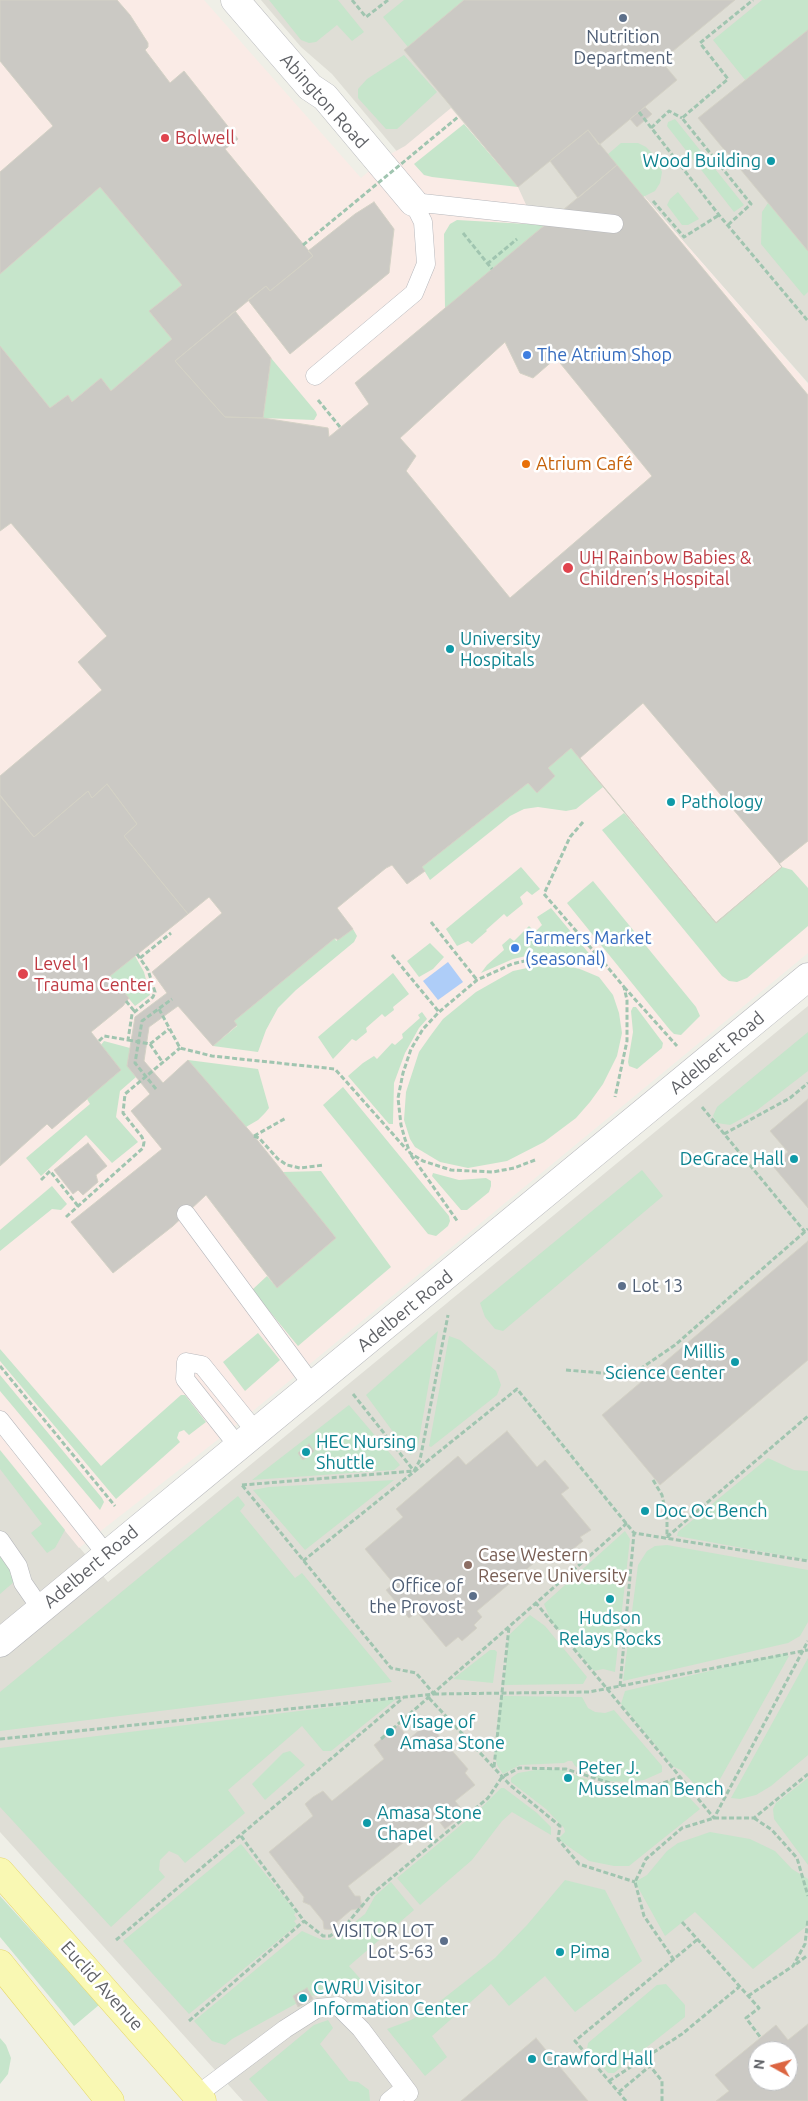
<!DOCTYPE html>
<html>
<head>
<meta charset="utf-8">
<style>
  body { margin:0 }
  #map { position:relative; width:808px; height:2101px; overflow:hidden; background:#efefe7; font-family:Ubuntu,sans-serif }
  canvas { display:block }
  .north { position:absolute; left:748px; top:2041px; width:50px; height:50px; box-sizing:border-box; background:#fff; border:1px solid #bfc0c2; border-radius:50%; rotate:277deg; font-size:14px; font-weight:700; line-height:20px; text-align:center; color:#5f6166 }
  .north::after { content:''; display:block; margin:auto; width:18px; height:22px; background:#dc6541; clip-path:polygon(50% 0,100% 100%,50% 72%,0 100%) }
</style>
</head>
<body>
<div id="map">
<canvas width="808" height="2101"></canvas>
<div class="north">N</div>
</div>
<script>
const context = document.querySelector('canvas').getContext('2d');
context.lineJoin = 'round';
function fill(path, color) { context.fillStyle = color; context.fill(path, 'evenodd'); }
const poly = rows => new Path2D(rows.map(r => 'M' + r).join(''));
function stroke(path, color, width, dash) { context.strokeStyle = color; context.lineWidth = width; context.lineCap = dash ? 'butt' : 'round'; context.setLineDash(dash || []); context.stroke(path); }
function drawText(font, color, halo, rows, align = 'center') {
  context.font = font + ' Ubuntu,sans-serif'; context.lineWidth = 5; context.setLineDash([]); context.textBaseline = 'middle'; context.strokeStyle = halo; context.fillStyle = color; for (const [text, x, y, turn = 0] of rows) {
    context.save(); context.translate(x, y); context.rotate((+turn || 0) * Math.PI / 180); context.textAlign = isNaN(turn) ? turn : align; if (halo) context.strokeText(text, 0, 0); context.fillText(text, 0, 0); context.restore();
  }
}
fill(poly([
  [261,0,808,0,808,383,617,166,538,231,410,167,332,74,301,47],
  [808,1006,808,2101,243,2101,0,1832,0,1451,108,1582],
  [758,2051,788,2051,788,2081,758,2081]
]), '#dfded6');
fill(poly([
  [0,0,204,0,361,178,387,156,405,146,451,108,518,187,538,231,617,165,808,384,808,953,225,1434,79,1548,0,1451]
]), '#faebe6');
fill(poly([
  [269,0,338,0,364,32,352,41,337,25,316,42,309,43,301,40],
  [404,0,464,0,408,47,383,17],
  [762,0,808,0,808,30,746,81,713,40],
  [404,55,437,92,397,129,386,129,358,98,358,89,367,79],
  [675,119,744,205,734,212,667,126,668,122],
  [464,124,518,187,432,177,424,175,414,164],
  [621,143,638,143,646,147,656,157,662,172,660,183,655,191,643,197,607,155],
  [100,187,182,285,149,311,172,339,111,391,101,378,72,402,68,395,50,408,0,346,0,274],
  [678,192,699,219,688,225,682,225,667,205,670,199],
  [768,203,808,251,808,292,804,296,761,244,762,212],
  [457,220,545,225,445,309,444,234,450,224],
  [271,358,316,412,317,415,314,420,263,418],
  [571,748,603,787,576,809,566,811,538,807,524,809,510,816,430,880,422,867,528,783,537,793,554,776,548,768],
  [624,813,716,922,782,867,792,870,808,888,808,926,747,978,737,982,729,981,722,976,602,830],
  [521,867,540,889,532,895,527,891,520,897,523,904,507,917,504,914,486,930,487,931,472,944,468,941,457,946,446,929],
  [593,881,696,1007,700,1016,681,1035,674,1034,670,1030,567,903],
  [551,908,592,957,535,954,513,959,481,973,487,965,504,950,502,945,510,938,514,941,529,926,535,932,542,925,537,917],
  [353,929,357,936,354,942,296,990,278,1008,266,1030,258,1052,213,1046,237,1026,234,1021,335,938,336,941],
  [430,943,444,957,433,969,419,977,407,961],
  [135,956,144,972,150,995,135,1006,110,976],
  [561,965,580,969,599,977,613,995,619,1013,622,1033,617,1056,603,1084,590,1102,576,1118,544,1142,507,1161,468,1168,440,1162,415,1147,410,1139,404,1120,406,1092,419,1052,431,1035,443,1019,476,992,513,971,532,967],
  [393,973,409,994,393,1007,394,1010,385,1017,382,1014,366,1028,367,1032,356,1041,352,1039,333,1059,318,1037],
  [633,1007,636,1007,663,1043,662,1048,637,1069,629,1066,628,1062,633,1032,631,1011],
  [422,1012,427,1019,419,1028,405,1053,394,1083,393,1121,393,1124,389,1124,348,1076,363,1063,374,1056,377,1059,392,1043,395,1045,403,1038,402,1034,420,1018,418,1015],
  [808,1032,808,1071,756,1111,730,1125,717,1123,713,1116,717,1107],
  [104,1041,130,1048,127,1066,136,1077,120,1091,116,1117,138,1142,112,1163,86,1135,41,1176,26,1158,90,1104,87,1099,121,1070,101,1045],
  [188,1060,258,1069,269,1108,265,1113,258,1120,246,1127],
  [343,1087,449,1216,450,1221,448,1226,436,1236,428,1234,323,1105],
  [642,1170,663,1196,503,1331,495,1329,485,1317,480,1303],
  [321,1171,391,1267,298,1346,252,1290,267,1276,277,1288,336,1238,283,1172],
  [433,1173,459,1180,486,1178,491,1181,491,1186,489,1192,467,1210,461,1210,432,1176],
  [52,1186,67,1204,61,1210,52,1209,0,1251,0,1230],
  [438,1331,417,1451,410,1455,366,1395],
  [258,1333,280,1360,245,1391,223,1362],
  [449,1336,460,1340,496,1371,501,1385,497,1395,431,1447,429,1446],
  [0,1349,101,1466,181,1395,185,1395,206,1422,189,1435,184,1430,179,1432,177,1438,180,1442,116,1499,0,1361],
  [0,1375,102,1498,104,1502,100,1510,0,1391],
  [349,1405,400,1465,394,1470,252,1480],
  [0,1450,65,1530,55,1548,47,1553,31,1533,42,1524,0,1469],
  [768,1458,794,1470,808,1471,808,1560,677,1536,678,1532],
  [394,1480,305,1550,253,1490,269,1487],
  [238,1496,245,1505,240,1511,295,1578,302,1573,392,1682,0,1731,0,1692],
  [625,1531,630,1539,615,1672,603,1669,594,1671,551,1621,544,1604],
  [667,1545,808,1570,808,1622,800,1636,788,1643,623,1681,638,1565,647,1551,655,1546],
  [0,1556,13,1572,10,1574,15,1581,0,1594],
  [530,1615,545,1626,587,1677,583,1684,504,1685,509,1635],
  [490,1650,495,1650,497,1652,493,1683,453,1679],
  [781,1654,789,1656,710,1797,707,1797,681,1770,674,1767,621,1704,625,1691],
  [808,1658,808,1755,771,1786,756,1795,740,1799,731,1798],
  [504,1696,582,1697,588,1708,595,1712,605,1713,614,1710,662,1766,662,1772,644,1780,629,1782,602,1781,575,1766,572,1761,568,1761,564,1763,520,1765,503,1774,497,1765,494,1751,500,1701],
  [396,1699,331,1751,323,1751,302,1726,228,1790,245,1813,185,1863,178,1855,169,1851,160,1860,159,1870,165,1877,111,1927,0,1807,0,1748],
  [290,1751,305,1765,265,1800,252,1784,283,1753],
  [541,1769,563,1770,610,1789,636,1789,673,1780,700,1809,629,1866,614,1866,589,1861,558,1839,565,1832,564,1828,546,1809,511,1782,511,1778,518,1773],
  [808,1778,808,1865,774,1819,773,1809,776,1803],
  [501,1788,504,1788,537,1813,551,1827,551,1835,512,1812,502,1821,472,1860,420,1905,397,1878,478,1811],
  [710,1832,750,1839,775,1851,792,1869,808,1879,808,1925,753,1969,695,1912,665,1936,635,1882,647,1875,667,1851,678,1843],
  [241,1844,296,1912,294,1915,297,1919,294,1921,297,1925,189,2014,123,1941],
  [565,1880,605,1890,642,1961,575,2012,545,1976,509,2006,491,1984,432,2036,447,2057,425,2076,387,2029,411,2020,434,2006,495,1958,527,1925],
  [391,1882,414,1910,349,1966,364,1983,356,1989,310,1996,232,2039,225,2045,212,2041,194,2021,302,1931,320,1939,328,1940,336,1937,365,1914,375,1896],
  [0,1896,99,2005,74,2026,0,1937],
  [666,1984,685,2005,685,2017,614,2073,608,2073,587,2049,588,2043,657,1985],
  [328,2020,333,2028,320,2044,349,2081,358,2082,369,2090,370,2101,268,2101,249,2079,314,2025],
  [0,2038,6,2045,11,2058,8,2074,0,2084]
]), '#c6e5cb');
fill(poly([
  [448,962,463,982,438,1000,423,981]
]), '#aecdf8');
const building = poly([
  [0,0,117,0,130,15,148,43,148,47,145,50,170,83,184,71,238,139,225,149,313,256,270,291,266,286,175,361,225,417,263,418,328,428,329,437,369,404,355,383,617,165,808,395,808,841,779,864,782,867,716,923,571,748,548,768,555,776,537,793,528,783,422,867,425,871,407,884,392,865,386,868,337,908,353,929,338,940,335,938,234,1021,237,1025,213,1046,178,1006,149,1027,144,1061,163,1083,188,1060,254,1136,336,1238,277,1288,206,1195,173,1226,113,1273,71,1222,162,1149,131,1111,150,1094,127,1066,135,1017,167,993,152,972,222,913,209,897,188,914,124,836,137,824,107,784,92,798,88,791,34,837,0,795,0,776,102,690,78,662,107,636,11,523,0,531,0,346,50,408,68,395,72,402,101,378,111,391,172,339,149,311,182,285,100,187,0,274,0,172,53,126,0,61,0,0],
  [464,0,735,0,661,61,677,80,599,145,588,130,518,187,404,50,464,0],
  [808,30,808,251,698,118,808,30],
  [645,107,652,114,637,127,630,119,645,107],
  [588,130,617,165,578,198,550,161,588,130],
  [374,202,394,229,389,273,290,354,248,300,266,286,270,291,313,256,308,251,355,214,374,202],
  [235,311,271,358,263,418,225,417,175,361,235,311],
  [505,342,520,373,533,378,556,358,652,476,510,598,406,471,416,456,400,438,505,342],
  [643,703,782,867,716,923,580,758,643,703],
  [107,784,137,824,124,836,188,914,110,976,129,998,123,1006,91,1032,121,1070,52,1129,47,1124,0,1166,0,796,34,837,88,791,92,798,107,784],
  [808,1099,808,1208,772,1165,788,1152,770,1131,808,1099],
  [88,1143,107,1166,96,1175,98,1182,83,1195,78,1190,73,1194,54,1170,88,1143],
  [808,1241,808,1360,660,1485,602,1415,808,1241],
  [507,1431,537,1467,545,1460,569,1488,561,1494,591,1530,580,1537,583,1541,567,1554,564,1553,554,1561,547,1552,477,1611,482,1617,474,1625,477,1628,462,1641,458,1637,446,1647,417,1612,409,1618,386,1590,394,1584,365,1549,403,1517,396,1509,458,1456,466,1465,507,1431],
  [309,1444,314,1451,303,1460,298,1453,309,1444],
  [428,1723,468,1769,465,1773,475,1785,455,1801,465,1813,445,1829,436,1817,348,1886,355,1896,360,1896,362,1908,351,1910,336,1923,334,1930,324,1929,323,1921,310,1905,303,1902,304,1897,269,1852,313,1816,305,1804,313,1797,323,1791,332,1801,384,1759,374,1745,398,1725,409,1739,428,1723],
  [307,1988,313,1999,298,2007,293,1996,307,1988],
  [808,2024,808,2101,716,2101,729,2091,715,2075,776,2025,788,2040,808,2024],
  [758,2051,788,2051,788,2081,758,2081,758,2051],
  [536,2038,588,2101,461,2101,536,2038]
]);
fill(building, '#cbc9c4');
stroke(building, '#d4d2c6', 1);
const service = poly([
  [413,202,614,224],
  [315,376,414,293,426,264,423,222,413,202],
  [186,1214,313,1386],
  [0,1420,106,1554],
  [238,1446,185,1379,186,1362,202,1365,256,1432],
  [0,1540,18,1566,23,1583,41,1609],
  [197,2095,285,2029,318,2008,338,2006,361,2029,409,2093],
  [389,2101,405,2088]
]);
const minor = poly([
  [235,0,310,87,325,97,413,202]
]);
const tertiary = poly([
  [0,1643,808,977]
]);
const primary = poly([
  [0,1872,202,2101],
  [0,1964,110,2101]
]);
stroke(service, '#b7b8bc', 19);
stroke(minor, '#b7b8bc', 29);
stroke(tertiary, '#b7b8bc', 29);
stroke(primary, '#e6d769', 29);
stroke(poly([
  [352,0,366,17,388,0],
  [639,112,719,215,808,321],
  [651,128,669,111,682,118],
  [653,201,684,237,719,215],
  [728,225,751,204,682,118,728,79,700,43,753,0],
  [463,233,492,269],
  [487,264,517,239],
  [318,400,340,427],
  [583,822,570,837,544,894,604,963],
  [431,922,477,980],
  [392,955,439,1012],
  [140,958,171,933],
  [624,987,677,1046],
  [126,1001,135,1012],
  [159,1009,180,1048,212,1056,335,1069,407,1150],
  [128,1040,150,1044,169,1029],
  [99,1041,104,1036,128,1040,132,1014,153,997,155,992,148,970,137,954],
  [150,1044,163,1063],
  [156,1089,135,1063,142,1021,172,999],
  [702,1107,805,1232],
  [724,1134,790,1098,808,1083],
  [254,1136,259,1138,278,1159,287,1165,300,1168,324,1165],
  [254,1136,286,1118],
  [411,1155,458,1222],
  [535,1160,514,1168,493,1172,451,1170,423,1161,410,1153,405,1139,401,1125,398,1098,403,1073,411,1049,423,1029,439,1012,477,980,512,964,533,959,578,958,605,964,624,987,627,1000,627,1041,615,1097],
  [41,1180,50,1171,78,1206],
  [66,1217,143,1148,144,1142,142,1137,123,1113,125,1094,180,1048],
  [0,1366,115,1506],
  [566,1370,614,1374,637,1371,675,1345,808,1229],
  [353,1394,414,1471],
  [653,1480,662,1495,667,1519,667,1538],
  [242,1485,414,1471,420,1460,448,1315],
  [627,1523,536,1603,714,1818,808,1641],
  [667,1537,808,1416],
  [303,1561,517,1389,634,1533,808,1561],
  [620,1686,634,1533],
  [434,1694,589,1692,808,1650],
  [429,1698,510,1785,560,1826,558,1839,579,1864,635,1882],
  [0,1739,434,1694,416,1673,391,1668,242,1485],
  [381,1739,536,1603],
  [494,1767,509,1627],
  [754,1818,772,1830,797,1858,808,1896],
  [241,1836,304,1921,323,1936,330,1936,345,1926,372,1894,488,1798,502,1777,519,1768,566,1769,626,1788,652,1787,680,1777],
  [682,1922,759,2008,746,2018,761,2038],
  [116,1940,403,1698],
  [674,1960,644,1916,635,1882,646,1859,682,1828,714,1818,754,1818,808,1774],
  [796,1964,808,1955],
  [748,1996,793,1966,805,1944,808,1919],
  [189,2021,304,1921],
  [609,2081,682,2034,739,1987],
  [619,2092,650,2066,662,2081,662,2101],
  [626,2101,575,2041,698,1939]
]), '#a0c5b0', 3, [5, 2.5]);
stroke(service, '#fff', 18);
stroke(minor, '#fff', 28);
stroke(tertiary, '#fff', 28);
stroke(primary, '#f9f8b3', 28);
stroke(poly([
  [303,245,458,117]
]), '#a0c5b0', 3, [5, 2.5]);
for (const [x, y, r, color] of [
  [623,18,5,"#5c6f8a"],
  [165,138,5,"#e0444e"],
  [771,161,5,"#0f9aa8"],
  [527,355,5,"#3f7fe0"],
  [526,464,5,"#e8710a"],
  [568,568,6,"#e0444e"],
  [450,649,5,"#0f9aa8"],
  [671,802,5,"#0f9aa8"],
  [515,948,5,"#3f7fe0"],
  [23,974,6,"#e0444e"],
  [794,1159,5,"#0f9aa8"],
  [622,1286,5,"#5c6f8a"],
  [735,1362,5,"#0f9aa8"],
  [306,1452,5,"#0f9aa8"],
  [645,1511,5,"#0f9aa8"],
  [468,1565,5,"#8d6e63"],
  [473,1596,5,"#5c6f8a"],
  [610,1599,5,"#0f9aa8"],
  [390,1732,5,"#0f9aa8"],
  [568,1778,5,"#0f9aa8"],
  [367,1823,5,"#0f9aa8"],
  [444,1941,5,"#5c6f8a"],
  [560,1952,5,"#0f9aa8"],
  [303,1998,5,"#0f9aa8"],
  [532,2059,5,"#0f9aa8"]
]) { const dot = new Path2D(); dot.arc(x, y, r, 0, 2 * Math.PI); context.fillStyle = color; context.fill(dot); stroke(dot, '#fff', 2); }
drawText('18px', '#4e5e75', '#fff', [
  ["Nutrition",623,37,"center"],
  ["Department",623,58,"center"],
  ["Lot 13",632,1286,"left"],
  ["Office of",463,1586],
  ["the Provost",463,1607],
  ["VISITOR LOT",434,1931],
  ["Lot S-63",434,1952]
], 'right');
drawText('18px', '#5f6166', '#fff', [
  ["Abington Road",324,101,48],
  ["Adelbert Road",717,1053,-40],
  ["Adelbert Road",405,1311,-39],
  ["Adelbert Road",91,1567,-40],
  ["Euclid Avenue",102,1986,48]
]);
drawText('18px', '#be3a42', '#fff', [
  ["Bolwell",175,138],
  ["UH Rainbow Babies &",579,558],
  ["Children’s Hospital",579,579],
  ["Level 1",34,964],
  ["Trauma Center",34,985]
], 'left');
drawText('18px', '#0d838f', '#fff', [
  ["Wood Building",761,161,"right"],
  ["University",460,639],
  ["Hospitals",460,660],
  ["Pathology",681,802],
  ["DeGrace Hall",784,1159,"right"],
  ["Millis",725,1352,"right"],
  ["Science Center",725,1373,"right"],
  ["HEC Nursing",316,1442],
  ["Shuttle",316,1463],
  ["Doc Oc Bench",655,1511],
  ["Hudson",610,1618,"center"],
  ["Relays Rocks",610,1639,"center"],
  ["Visage of",400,1722],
  ["Amasa Stone",400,1743],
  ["Peter J.",578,1768],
  ["Musselman Bench",578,1789],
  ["Amasa Stone",377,1813],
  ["Chapel",377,1834],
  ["Pima",570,1952],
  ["CWRU Visitor",313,1988],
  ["Information Center",313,2009],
  ["Crawford Hall",542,2059]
], 'left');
drawText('18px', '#366cbe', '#fff', [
  ["The Atrium Shop",537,355],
  ["Farmers Market",525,938],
  ["(seasonal)",525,959]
], 'left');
drawText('18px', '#c56008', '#fff', [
  ["Atrium Café",536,464]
], 'left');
drawText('18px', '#785e54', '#fff', [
  ["Case Western",478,1555],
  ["Reserve University",478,1576]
], 'left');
</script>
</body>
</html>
